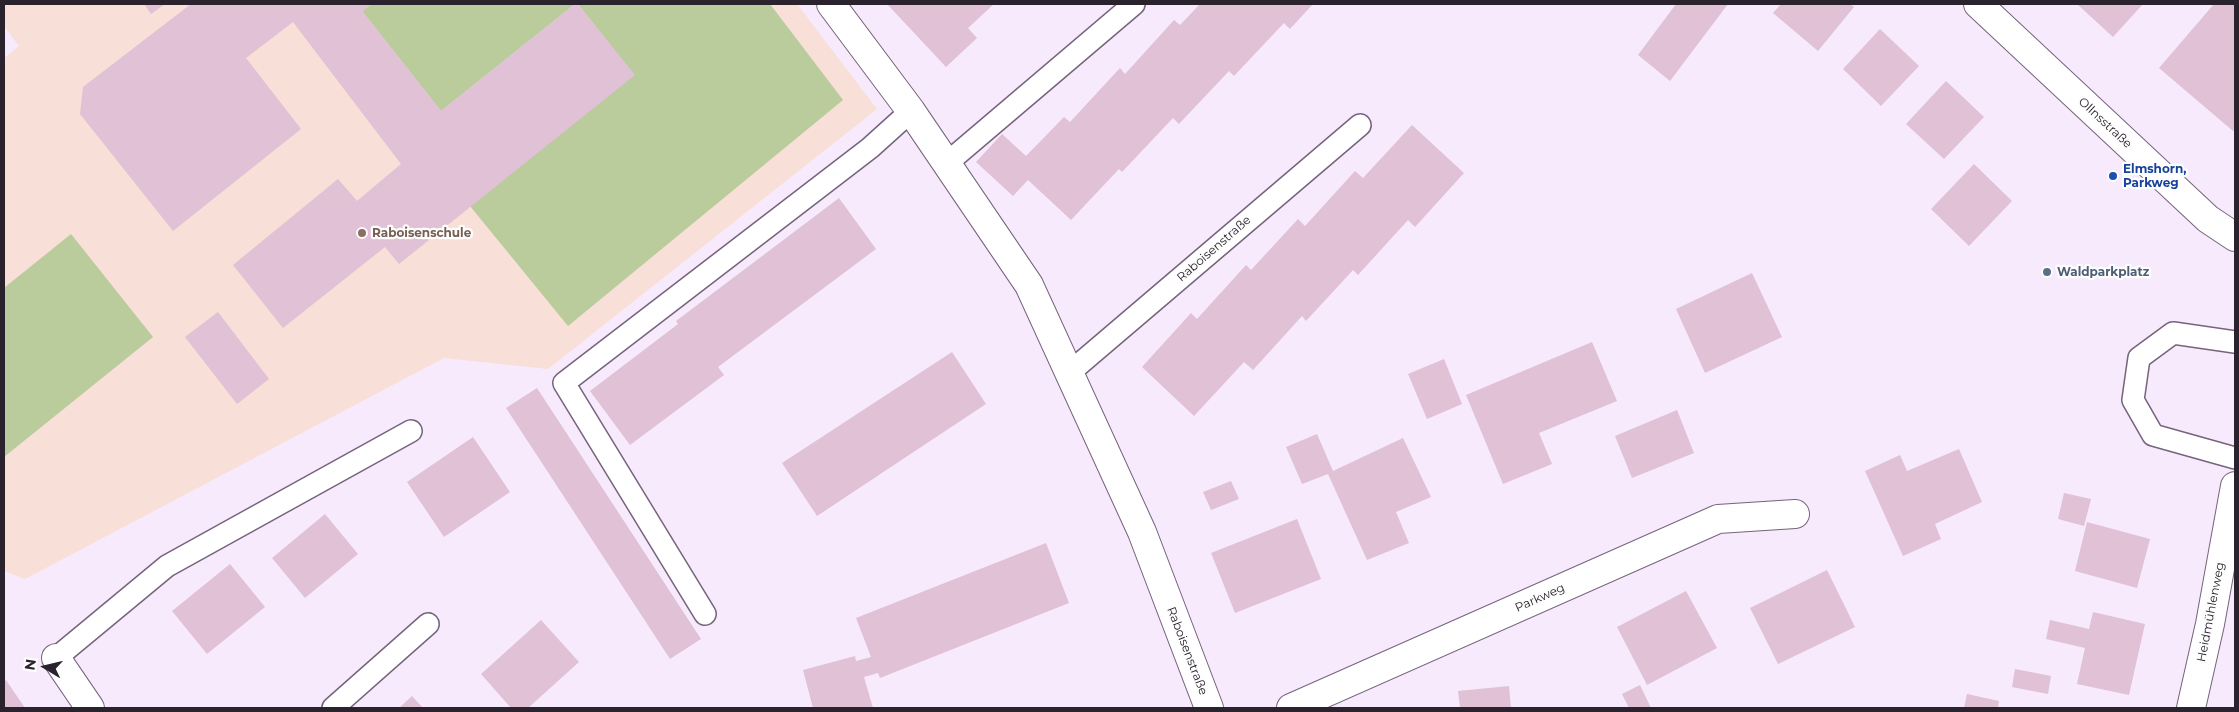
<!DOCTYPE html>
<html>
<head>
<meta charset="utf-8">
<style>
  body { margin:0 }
  #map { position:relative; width:2239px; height:712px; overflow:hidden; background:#f7eafc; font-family:Montserrat,sans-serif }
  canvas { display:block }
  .frame { position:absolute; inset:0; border:5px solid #2a222c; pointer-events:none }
  .north { position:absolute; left:20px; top:642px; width:50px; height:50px; -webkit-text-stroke:4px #fdfdfd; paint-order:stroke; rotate:279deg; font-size:14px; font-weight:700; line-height:20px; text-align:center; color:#2a222c }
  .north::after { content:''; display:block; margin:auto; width:18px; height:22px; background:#2a222c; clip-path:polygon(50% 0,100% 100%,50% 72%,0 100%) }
</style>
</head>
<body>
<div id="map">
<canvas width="2239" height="712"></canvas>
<div class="frame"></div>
<div class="north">N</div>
</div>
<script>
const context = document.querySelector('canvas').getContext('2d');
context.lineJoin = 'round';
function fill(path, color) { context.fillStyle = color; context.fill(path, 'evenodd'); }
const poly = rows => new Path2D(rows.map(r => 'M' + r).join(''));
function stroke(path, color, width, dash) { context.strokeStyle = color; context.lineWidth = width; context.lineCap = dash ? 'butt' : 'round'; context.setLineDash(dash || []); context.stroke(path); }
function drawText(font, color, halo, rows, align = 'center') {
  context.font = font + ' Montserrat,sans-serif'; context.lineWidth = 4.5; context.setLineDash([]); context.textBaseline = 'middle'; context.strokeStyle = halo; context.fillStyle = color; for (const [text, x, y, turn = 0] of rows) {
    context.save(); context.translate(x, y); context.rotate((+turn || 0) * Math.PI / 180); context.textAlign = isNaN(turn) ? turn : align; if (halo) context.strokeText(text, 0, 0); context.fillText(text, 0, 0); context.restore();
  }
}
fill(poly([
  [4,4,797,4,877,109,548,369,444,358,25,579,4,571,4,58,19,46,4,26]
]), '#f8dfd7');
fill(poly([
  [372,4,575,4,441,111,362,11],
  [578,4,770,4,843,100,568,326,470,206,634,75],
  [71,234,153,337,4,457,4,288]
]), '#bacb9c');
fill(poly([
  [144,4,165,4,151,14],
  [191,4,372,4,362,11,441,111,575,4,578,4,635,75,399,264,385,247,283,328,233,265,338,179,357,201,401,164,293,22,246,58,301,129,173,231,80,114,83,87],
  [887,4,994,4,968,28,977,38,946,67],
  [1200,4,1313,4,1290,29,1284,23,1234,76,1229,71,1179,124,1173,118,1122,172,1119,169,1071,220,1028,180,1013,196,976,162,1002,134,1026,156,1064,117,1070,122,1120,68,1125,74,1174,20,1180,25],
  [1676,4,1728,4,1670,81,1638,55],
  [1781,4,1850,4,1854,7,1818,51,1773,13],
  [2077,4,2143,4,2113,37],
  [2214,4,2235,4,2235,129,2233,131,2159,68],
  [1880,29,1919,66,1881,106,1843,69],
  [1946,81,1984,117,1944,159,1906,124],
  [1412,125,1464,173,1415,227,1408,220,1358,275,1353,270,1306,321,1302,316,1253,370,1244,362,1194,416,1142,367,1191,313,1197,319,1246,265,1251,270,1298,219,1305,226,1355,171,1363,178],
  [1974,164,2012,201,1969,246,1931,209],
  [839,198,876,249,718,367,724,375,630,445,590,391,678,324,676,321],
  [1752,273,1782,337,1705,373,1676,309],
  [218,312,269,379,237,404,185,337],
  [1592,342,1617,401,1539,433,1552,464,1503,484,1466,395],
  [952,352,986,404,817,516,782,463],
  [1444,359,1462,404,1427,419,1408,374],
  [537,388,701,639,670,659,506,408],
  [1677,410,1694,453,1632,478,1615,436],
  [1317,434,1333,471,1403,438,1431,497,1396,512,1409,543,1367,560,1328,474,1302,484,1286,447],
  [473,437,510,492,444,537,407,482],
  [1959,449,1982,502,1935,524,1941,539,1903,556,1865,471,1900,455,1907,471],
  [1231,481,1239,499,1211,510,1203,492],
  [2064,493,2091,499,2084,526,2058,519],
  [325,514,358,554,305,598,272,558],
  [1297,519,1321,579,1235,613,1211,553],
  [2087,522,2150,539,2137,588,2075,571],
  [1046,543,1069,603,880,678,878,673,864,677,873,708,813,708,803,670,855,656,856,661,871,657,856,618],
  [230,564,265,607,207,654,172,611],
  [1827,570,1855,627,1778,664,1750,608],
  [1686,591,1717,648,1647,685,1617,627],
  [2093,612,2145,624,2129,695,2077,684,2085,648,2046,639,2050,620,2089,629],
  [541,620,579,662,528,708,511,708,481,674],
  [2015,669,2051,676,2048,694,2012,687],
  [6,680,25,708,4,708,4,682],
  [1640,685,1651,708,1629,708,1622,694],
  [1509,686,1511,708,1460,708,1458,691],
  [1967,694,1999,701,1998,708,1964,708],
  [412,696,423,708,399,708]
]), '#e0c1d6');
const service = poly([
  [947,163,1134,4],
  [2235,342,2173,333,2139,358,2133,400,2153,435,2235,458],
  [1069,373,1360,125],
  [705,614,564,383,870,148,911,111],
  [56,658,167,566,411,431],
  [333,708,428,624]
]);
const minor = poly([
  [831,4,911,111,1029,285,1142,532,1209,708],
  [1978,4,2208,219,2235,237],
  [56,658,90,708],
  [1291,708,1718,519,1795,514]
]);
const tertiary = poly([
  [2191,708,2210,624,2235,486]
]);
stroke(service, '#76637c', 24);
stroke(minor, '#76637c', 30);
stroke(tertiary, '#76637c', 30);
stroke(service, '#fff', 21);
stroke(minor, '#fff', 28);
stroke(tertiary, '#fff', 28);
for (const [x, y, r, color] of [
  [2113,176,5,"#1a4fb4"],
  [362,233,5,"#8d6e63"],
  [2047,272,5,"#5c6f8a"]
]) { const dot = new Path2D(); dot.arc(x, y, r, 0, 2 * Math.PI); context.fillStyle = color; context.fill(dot); stroke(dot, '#fdfdfd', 2); }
drawText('12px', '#2a222c', '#fdfdfd', [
  ["Ollnsstraße",2105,123,43],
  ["Raboisenstraße",1214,249,-41],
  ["Parkweg",1540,598,-24],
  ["Heidmühlenweg",2211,612,-79],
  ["Raboisenstraße",1187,651,69]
]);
drawText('bold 12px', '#164399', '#fdfdfd', [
  ["Elmshorn,",2123,169],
  ["Parkweg",2123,183]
], 'left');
drawText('bold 12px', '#785e54', '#fdfdfd', [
  ["Raboisenschule",372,233]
], 'left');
drawText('bold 12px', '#4e5e75', '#fdfdfd', [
  ["Waldparkplatz",2057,272]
], 'left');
</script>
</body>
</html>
